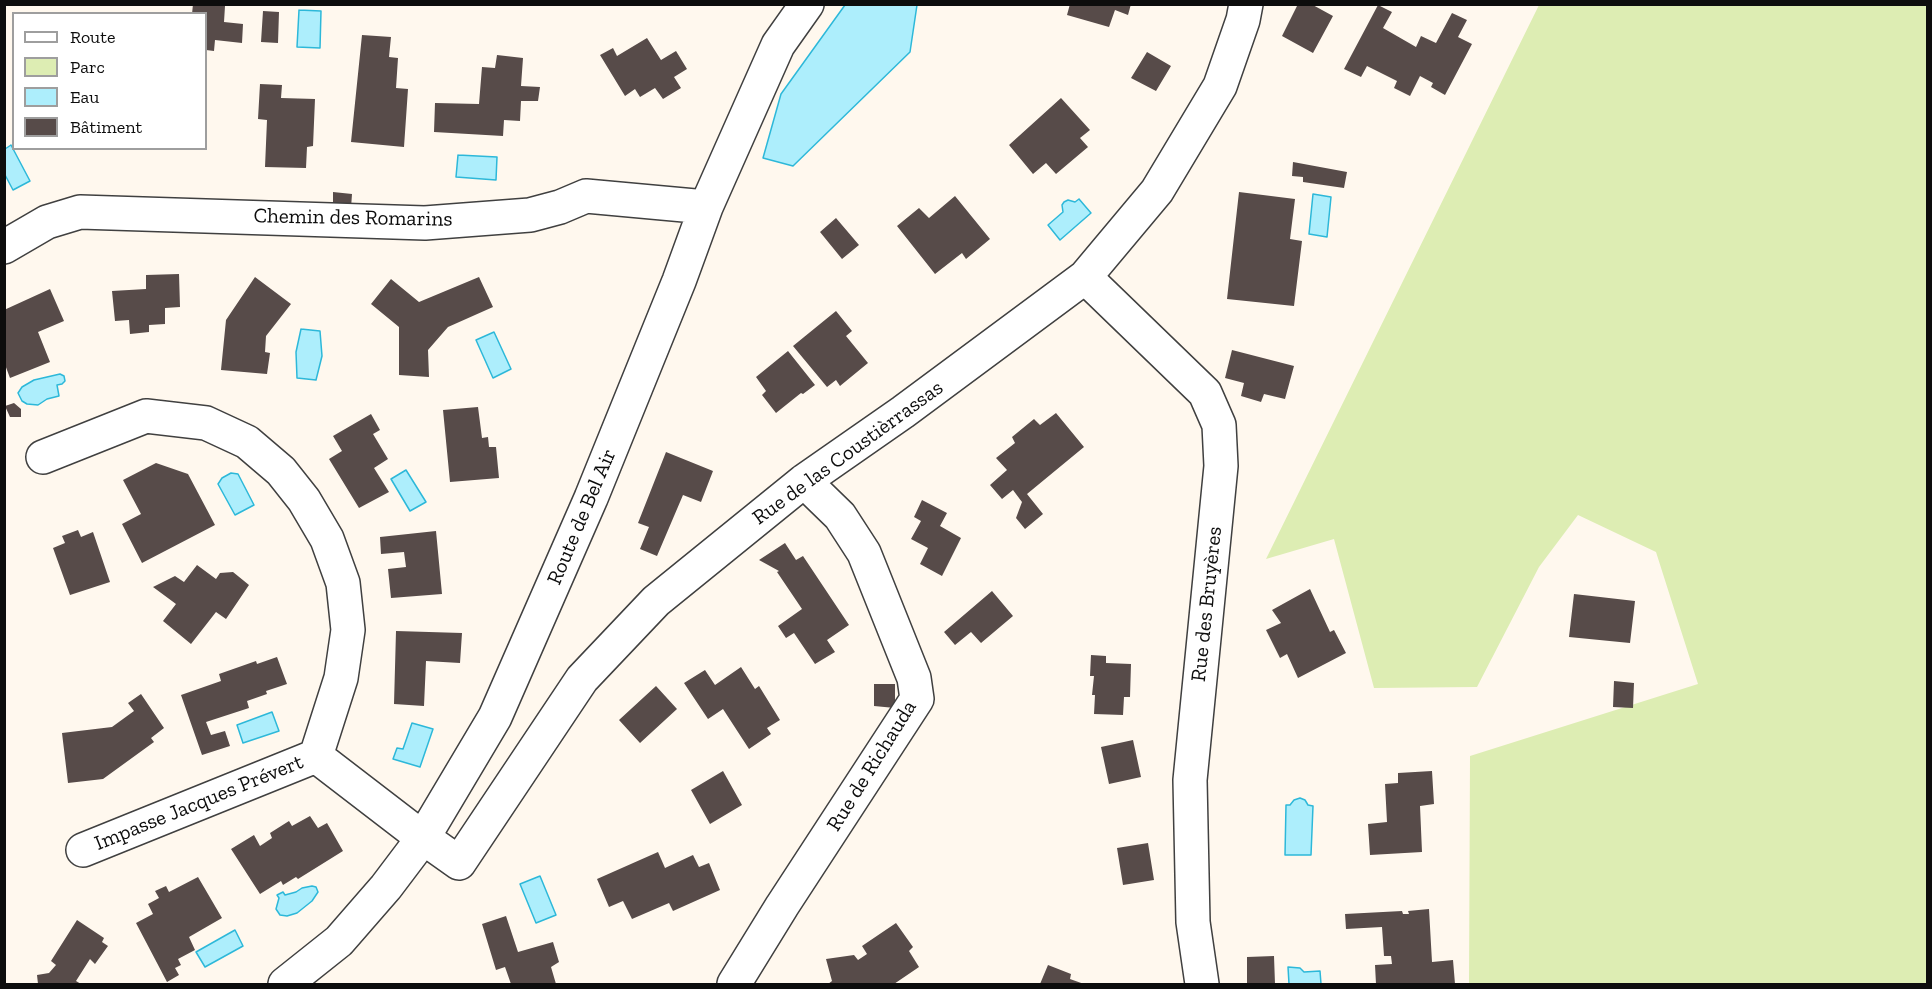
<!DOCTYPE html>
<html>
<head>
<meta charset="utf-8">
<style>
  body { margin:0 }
  #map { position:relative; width:1932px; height:989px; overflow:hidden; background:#fff8ee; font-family:"Zilla Slab",serif }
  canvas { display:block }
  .frame { position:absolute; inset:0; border:6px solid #0d0d0d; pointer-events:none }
  .legend { position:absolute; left:12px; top:12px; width:195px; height:138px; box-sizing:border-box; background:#fff; border:2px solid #9e9e9e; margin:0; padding:8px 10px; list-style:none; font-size:18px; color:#0d0d0d }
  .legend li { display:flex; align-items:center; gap:12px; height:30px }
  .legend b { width:30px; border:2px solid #9e9e9e }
</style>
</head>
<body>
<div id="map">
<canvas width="1932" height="989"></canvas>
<div class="frame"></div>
<ul class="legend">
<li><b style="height:8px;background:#fff"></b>Route</li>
<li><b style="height:16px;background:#ddedb3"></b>Parc</li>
<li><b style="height:16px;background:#adeefc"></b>Eau</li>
<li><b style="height:16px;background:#574b49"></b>Bâtiment</li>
</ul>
</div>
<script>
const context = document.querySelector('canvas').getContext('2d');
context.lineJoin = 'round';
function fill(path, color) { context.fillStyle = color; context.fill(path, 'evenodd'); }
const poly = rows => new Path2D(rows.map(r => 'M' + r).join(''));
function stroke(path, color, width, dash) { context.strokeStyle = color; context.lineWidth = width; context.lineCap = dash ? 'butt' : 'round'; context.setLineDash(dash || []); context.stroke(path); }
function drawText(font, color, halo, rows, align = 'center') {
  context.font = font + ' "Zilla Slab",serif'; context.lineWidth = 6; context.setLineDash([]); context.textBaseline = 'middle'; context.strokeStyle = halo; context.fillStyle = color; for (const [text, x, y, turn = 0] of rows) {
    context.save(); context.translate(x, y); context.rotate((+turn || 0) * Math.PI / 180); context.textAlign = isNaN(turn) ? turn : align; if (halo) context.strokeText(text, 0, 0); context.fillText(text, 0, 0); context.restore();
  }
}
fill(poly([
  [1539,5,1927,5,1927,984,1469,984,1470,756,1698,684,1656,552,1578,515,1539,567,1477,687,1374,688,1334,539,1266,559]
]), '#ddedb3');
const water = poly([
  [845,5,917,5,910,52,793,166,763,158,781,94,845,5],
  [299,10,321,11,320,48,297,47,299,10],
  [11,145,30,181,13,190,4,173,5,149,11,145],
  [458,155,497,157,496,180,456,177,458,155],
  [1313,194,1331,197,1327,237,1309,234,1313,194],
  [1079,199,1091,213,1060,240,1048,225,1063,212,1062,205,1064,202,1068,200,1075,202,1079,199],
  [301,329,320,331,322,356,316,380,297,378,296,352,301,329],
  [494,332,511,369,493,378,476,340,494,332],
  [60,374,64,376,65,381,62,384,57,385,59,396,47,399,38,405,27,404,22,401,18,393,22,387,34,380,60,374],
  [406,470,426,502,410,511,391,479,406,470],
  [231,473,238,474,254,505,235,515,218,484,222,478,231,473],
  [272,712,279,731,243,743,237,725,272,712],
  [412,723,433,729,420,767,393,759,397,748,403,749,412,723],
  [1300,798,1305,800,1308,805,1313,806,1311,855,1285,855,1286,805,1290,805,1294,800,1300,798],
  [540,876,556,915,536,923,520,884,540,876],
  [312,886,316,887,318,892,312,901,297,913,287,916,280,915,276,909,279,898,277,895,283,892,285,895,296,892,302,888,312,886],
  [235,930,243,946,205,967,196,952,235,930],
  [1288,967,1300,968,1304,972,1320,971,1321,984,1289,984,1288,967]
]);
fill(water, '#adeefc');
stroke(water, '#2db8d9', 1.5);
fill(poly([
  [193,4,225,6,224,22,243,24,242,43,215,40,214,51,206,50,206,14,192,14],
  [1070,4,1131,4,1128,15,1115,10,1109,27,1067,15],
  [1298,4,1311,4,1333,16,1313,53,1282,36],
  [1378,5,1392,12,1383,28,1416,47,1421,36,1436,43,1452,13,1467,20,1458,37,1472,44,1445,95,1431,87,1433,83,1420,76,1410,96,1394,88,1397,81,1367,66,1361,77,1344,69],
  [263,11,279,12,278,43,261,42],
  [362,35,391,37,389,57,398,58,396,88,408,89,404,147,351,142],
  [647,38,661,60,676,51,687,69,674,77,681,88,663,99,655,88,640,97,635,89,625,96,600,55,613,48,617,56],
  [1147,52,1171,66,1156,91,1131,78],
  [497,55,523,58,521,86,540,87,538,101,521,101,520,121,504,120,503,136,434,132,435,103,479,104,482,67,495,68],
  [260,84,282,85,281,98,315,99,313,146,307,147,306,168,265,167,267,120,258,119],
  [1061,98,1090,130,1080,138,1088,147,1056,174,1046,163,1033,174,1009,145],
  [1293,162,1347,172,1344,188,1303,182,1303,177,1292,176],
  [333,192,352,194,351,208,333,206],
  [1239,192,1295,199,1290,239,1302,241,1294,306,1227,299],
  [955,196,990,239,966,259,962,253,935,274,897,226,919,208,929,218],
  [836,218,859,245,842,259,820,232],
  [179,274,180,307,165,308,165,324,149,325,149,332,130,334,129,320,115,321,112,291,146,289,146,275],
  [255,277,291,304,266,336,265,352,270,353,267,374,221,370,226,320],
  [479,277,493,307,448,327,428,350,429,377,399,375,399,327,371,304,391,279,419,302],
  [50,289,64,321,38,332,50,362,10,378,4,362,4,310],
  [836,311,852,331,846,336,868,363,840,386,836,380,827,387,793,346],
  [1232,350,1294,366,1285,399,1264,394,1261,402,1241,396,1244,383,1225,378],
  [788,351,815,385,803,394,801,393,776,413,762,395,766,391,756,377],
  [14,403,21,409,21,417,10,417,5,406],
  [478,407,482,438,488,437,489,447,496,447,499,478,450,482,443,410],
  [1056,413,1084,447,1027,494,1043,514,1025,529,1016,518,1022,502,1013,490,1002,499,990,485,1007,470,996,458,1015,443,1012,437,1034,419,1040,425],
  [371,414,380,430,373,434,388,459,374,468,389,492,359,508,329,459,342,451,333,436],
  [666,452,713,471,701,502,683,495,657,556,640,549,649,527,638,523],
  [156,463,188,474,215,525,142,563,122,524,141,514,123,480],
  [922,500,947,513,940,526,961,538,942,576,920,564,928,548,911,539,921,521,914,517],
  [78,530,81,537,93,532,110,582,70,595,53,548,65,543,62,536],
  [436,531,442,594,391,598,388,569,406,567,404,552,381,554,380,537],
  [785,543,796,560,803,556,849,625,827,640,835,652,815,664,794,633,786,638,778,626,802,609,777,572,779,571,759,560],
  [197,565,216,579,220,573,233,572,249,585,226,619,216,612,191,644,163,621,176,604,153,587,175,576,184,582],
  [1310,589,1330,632,1334,630,1346,653,1298,678,1287,654,1280,658,1266,630,1281,623,1272,610],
  [992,591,1013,616,981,643,971,632,955,645,944,632],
  [1574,594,1635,601,1630,643,1569,637],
  [396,631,462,633,460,663,426,661,424,706,394,704],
  [1091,655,1106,656,1106,663,1131,664,1130,697,1124,697,1123,715,1094,714,1095,695,1092,695,1094,676,1090,676],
  [277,657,287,684,266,691,267,694,247,701,249,708,206,722,211,735,225,731,230,746,202,755,181,695,221,681,219,674,256,661,257,664],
  [741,667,755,689,759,686,780,720,767,728,771,734,749,749,723,709,708,719,684,683,705,670,715,685],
  [1614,681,1634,683,1633,708,1613,707],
  [874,684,895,684,895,708,874,706],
  [656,686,677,709,640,743,619,720],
  [141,694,164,728,151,738,154,742,103,779,68,783,62,733,112,727,134,711,128,703],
  [1133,740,1141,777,1109,784,1101,747],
  [723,771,742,805,710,824,691,790],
  [1432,771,1434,804,1420,806,1422,852,1370,855,1368,824,1387,822,1385,784,1398,783,1398,773],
  [310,816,318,828,327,823,343,851,298,879,296,877,283,885,281,881,260,894,231,849,254,835,260,846,272,838,270,833,289,821,292,826],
  [1148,843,1154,880,1123,885,1117,848],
  [658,852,665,868,693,855,699,867,709,863,720,890,673,911,669,903,632,919,623,901,609,907,597,879],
  [198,877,222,918,189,937,195,950,178,959,181,965,175,968,179,975,167,982,136,923,153,914,148,904,159,898,155,891,166,886,169,892],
  [1429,909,1432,962,1453,960,1455,984,1376,984,1375,965,1392,964,1391,956,1384,956,1382,927,1346,929,1345,914,1402,911,1403,914,1409,914,1408,911],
  [506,916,518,952,553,942,559,962,551,967,556,984,511,984,505,967,496,970,482,924],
  [77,920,104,938,102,942,108,946,95,964,90,959,76,981,81,984,38,984,37,975,49,973,56,965,51,961],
  [896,923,913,947,909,951,919,967,894,984,828,984,832,981,826,959,854,955,858,960,867,954,862,946],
  [1274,956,1275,984,1247,984,1247,957],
  [1048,965,1071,974,1070,979,1084,984,1040,984]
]), '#574b49');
const minor = poly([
  [4,247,47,222,80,212,425,223,530,215,560,207,586,196,706,207],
  [1085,277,1205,393,1219,425,1221,466,1190,780,1193,922,1202,984],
  [43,457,146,416,206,423,247,442,281,471,304,500,327,539,343,583,348,630,341,678,316,756,411,829,459,863,582,679,656,601,804,481,903,412,1085,277,1157,191,1220,86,1243,20,1246,4],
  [83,850,316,756],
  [285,984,339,941,386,887,423,838,495,717,591,498,679,281,706,207,778,45,807,4],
  [734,984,782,906,917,699,914,678,864,553,840,516,804,481]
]);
stroke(minor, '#404040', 36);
stroke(minor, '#fff', 33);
drawText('21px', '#0d0d0d', '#fff', [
  ["Chemin des Romarins",353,218,1],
  ["Rue de las Coustièrrassas",848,453,-36],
  ["Route de Bel Air",582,517,-67],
  ["Rue des Bruyères",1207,604,-84],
  ["Rue de Richauda",872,766,-58],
  ["Impasse Jacques Prévert",199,803,-22]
]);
</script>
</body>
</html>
